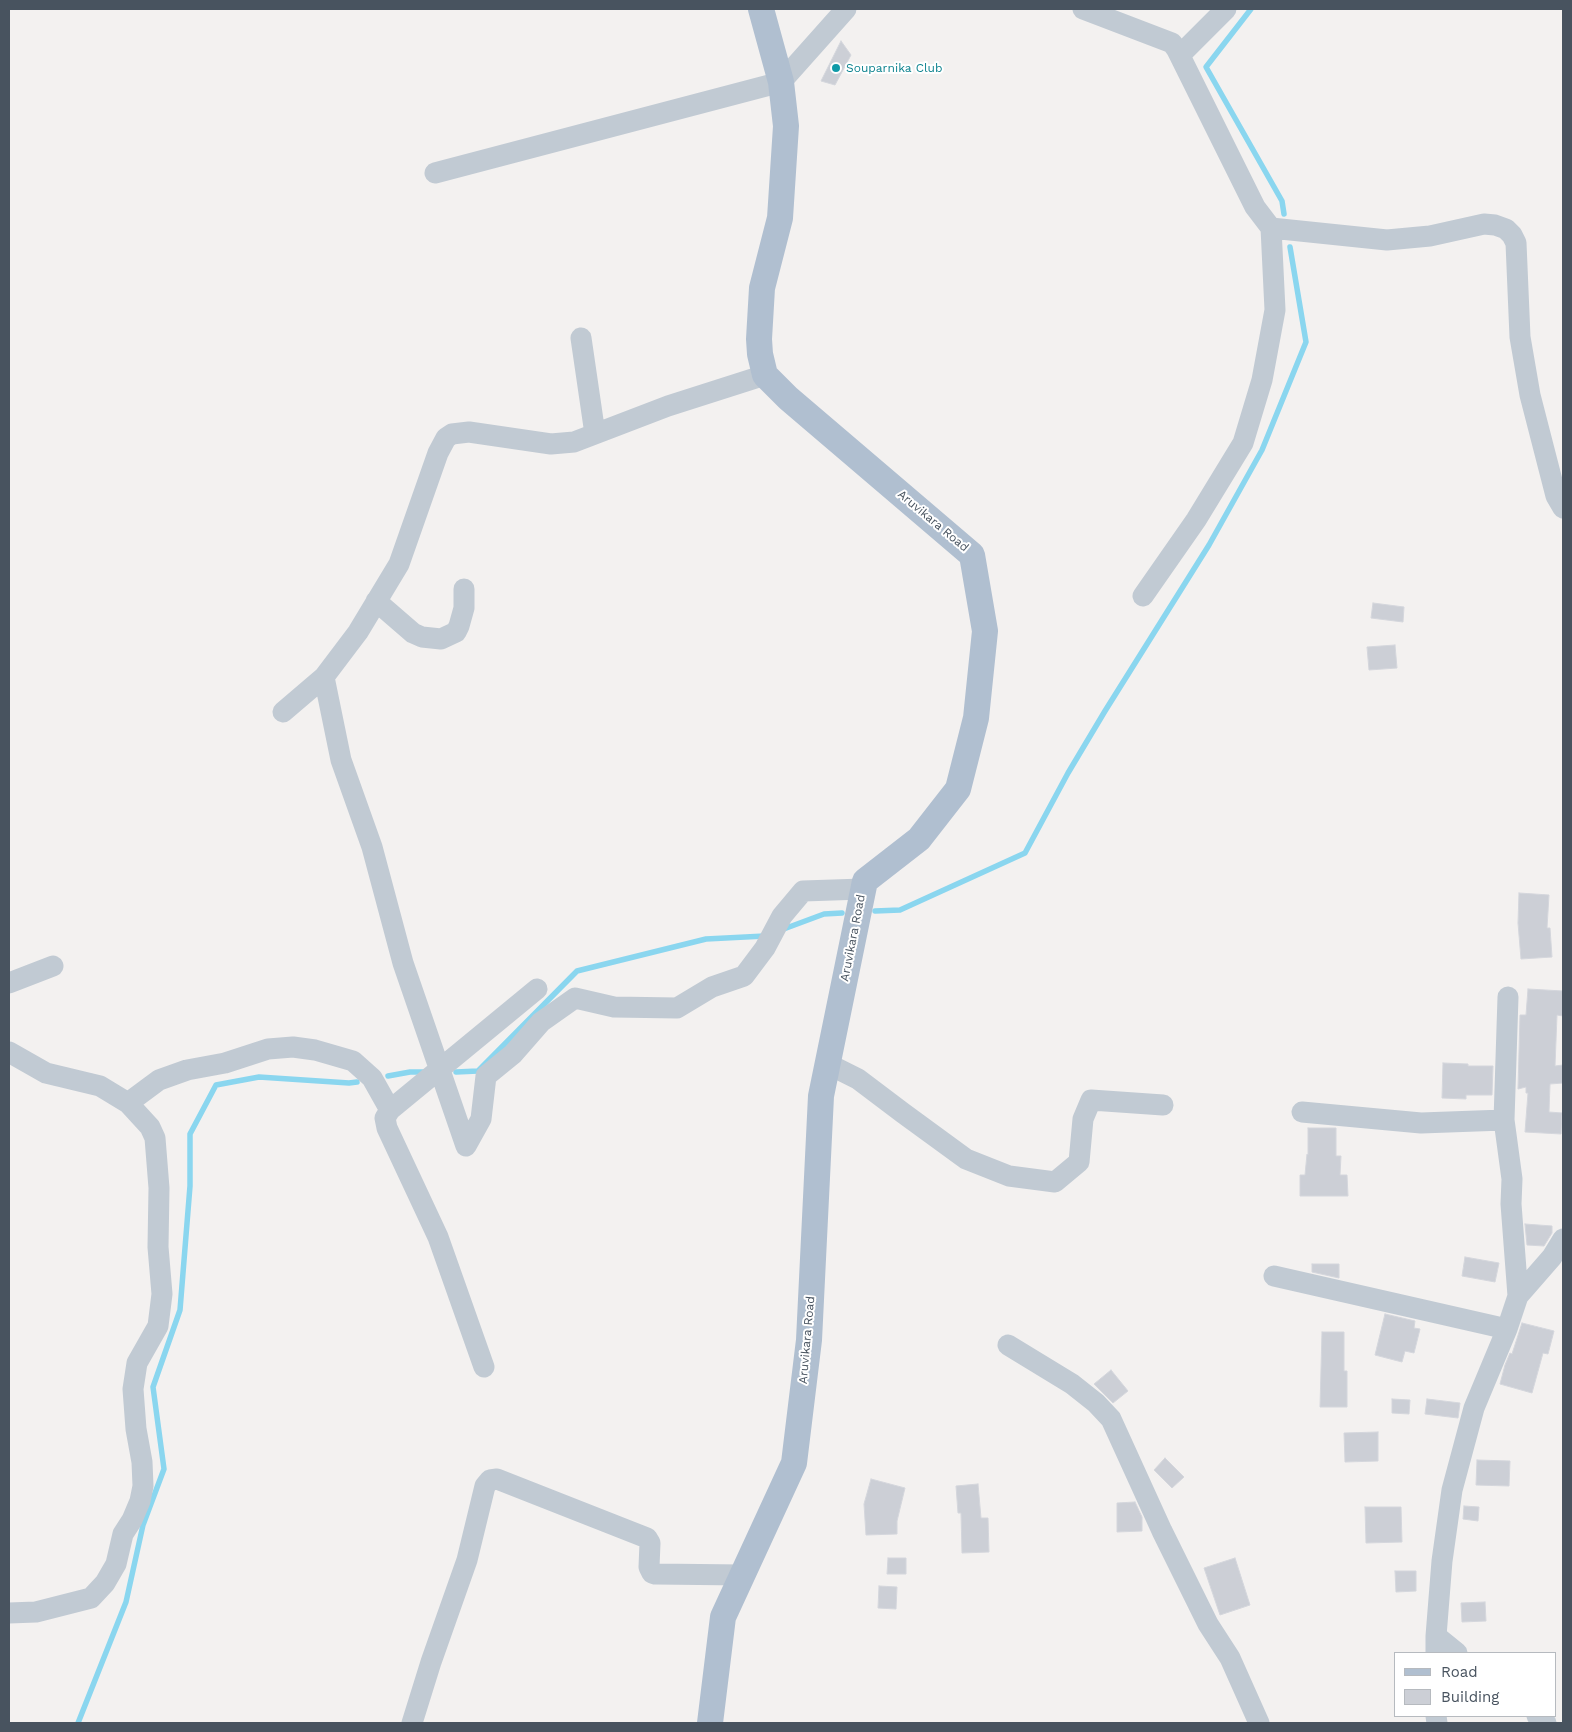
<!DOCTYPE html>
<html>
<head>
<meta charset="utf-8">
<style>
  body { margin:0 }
  #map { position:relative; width:1572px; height:1732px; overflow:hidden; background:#f3f1f0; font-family:"Work Sans",sans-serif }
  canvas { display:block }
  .frame { position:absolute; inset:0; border:10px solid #48535f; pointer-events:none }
  .legend { position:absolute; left:1394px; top:1652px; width:162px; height:65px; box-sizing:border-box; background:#fff; border:1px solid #b6babf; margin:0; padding:6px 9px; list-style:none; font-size:15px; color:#48535f }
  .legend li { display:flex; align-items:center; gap:10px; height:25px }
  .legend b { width:25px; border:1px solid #b6babf }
</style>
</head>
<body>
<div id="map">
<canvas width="1572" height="1732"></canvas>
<div class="frame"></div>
<ul class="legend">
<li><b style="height:6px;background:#b0bfd0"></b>Road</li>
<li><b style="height:14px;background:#cccfd6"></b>Building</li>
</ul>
</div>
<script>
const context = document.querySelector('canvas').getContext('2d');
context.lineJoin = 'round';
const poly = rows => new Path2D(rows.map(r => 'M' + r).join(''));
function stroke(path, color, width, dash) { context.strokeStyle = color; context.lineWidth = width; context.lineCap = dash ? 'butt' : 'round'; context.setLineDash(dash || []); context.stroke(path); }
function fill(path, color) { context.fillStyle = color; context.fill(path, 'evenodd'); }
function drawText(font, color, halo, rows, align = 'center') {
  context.font = font + ' "Work Sans",sans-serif'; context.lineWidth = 4; context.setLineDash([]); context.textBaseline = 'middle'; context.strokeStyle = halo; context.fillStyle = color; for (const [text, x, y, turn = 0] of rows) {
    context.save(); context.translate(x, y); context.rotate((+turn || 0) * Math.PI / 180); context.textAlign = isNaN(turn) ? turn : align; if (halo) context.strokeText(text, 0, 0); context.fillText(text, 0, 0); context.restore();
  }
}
stroke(poly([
  [1251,9,1206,67,1282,201,1284,214],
  [875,911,900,910,1025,853,1068,773,1105,711,1209,545,1262,450,1306,342,1290,247],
  [781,930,824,914,842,913],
  [456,1072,478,1071,577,971,706,939,765,936],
  [388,1076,410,1072,425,1072],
  [78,1723,126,1602,143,1525,164,1469,153,1387,180,1310,190,1186,190,1134,216,1085,259,1077,349,1083,357,1082]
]), '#8ad6ef', 5.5);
const building = poly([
  [841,41,851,55,835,85,821,81,841,41],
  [1373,603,1404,607,1403,622,1371,618,1373,603],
  [1395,645,1397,668,1369,670,1367,647,1395,645],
  [1519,893,1549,895,1547,928,1550,928,1552,957,1521,959,1518,923,1519,893],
  [1528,989,1563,991,1563,1016,1557,1015,1555,1066,1563,1065,1563,1083,1550,1084,1549,1112,1562,1113,1561,1134,1525,1132,1528,1093,1526,1093,1526,1087,1518,1089,1520,1015,1526,1015,1528,989],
  [1443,1063,1468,1064,1468,1066,1493,1066,1492,1095,1466,1095,1466,1099,1442,1098,1443,1063],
  [1308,1128,1336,1128,1336,1156,1341,1156,1340,1175,1347,1175,1348,1196,1300,1196,1300,1175,1305,1175,1307,1154,1308,1155,1308,1128],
  [1525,1224,1552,1226,1552,1233,1544,1246,1527,1245,1525,1224],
  [1465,1257,1499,1263,1495,1282,1462,1276,1465,1257],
  [1312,1264,1339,1264,1339,1278,1312,1272,1312,1264],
  [1385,1314,1415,1321,1414,1328,1420,1329,1414,1353,1405,1351,1402,1362,1375,1355,1385,1314],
  [1522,1323,1554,1331,1548,1354,1543,1353,1532,1393,1500,1384,1505,1365,1510,1353,1512,1354,1522,1323],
  [1322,1332,1344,1332,1344,1371,1347,1371,1347,1407,1320,1407,1322,1332],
  [1111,1370,1128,1391,1113,1403,1094,1384,1111,1370],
  [1392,1399,1410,1400,1409,1414,1392,1413,1392,1399],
  [1427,1399,1460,1403,1458,1418,1425,1414,1427,1399],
  [1378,1432,1378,1461,1345,1462,1344,1433,1378,1432],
  [1165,1458,1184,1477,1172,1488,1154,1470,1165,1458],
  [1477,1460,1510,1461,1509,1486,1476,1485,1477,1460],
  [871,1479,905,1488,897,1521,897,1534,866,1535,864,1504,871,1479],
  [978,1484,981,1518,988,1518,989,1552,962,1553,961,1513,958,1513,956,1486,978,1484],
  [1135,1502,1142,1517,1142,1531,1117,1532,1117,1503,1135,1502],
  [1464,1506,1479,1507,1478,1521,1463,1519,1464,1506],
  [1365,1507,1401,1507,1402,1542,1366,1543,1365,1507],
  [888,1558,906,1558,906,1574,887,1574,888,1558],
  [1235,1558,1250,1605,1220,1615,1204,1568,1235,1558],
  [1395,1571,1416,1571,1416,1591,1396,1592,1395,1571],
  [879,1586,897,1587,896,1609,878,1608,879,1586],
  [1485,1602,1486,1621,1462,1622,1461,1603,1485,1602]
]);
fill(building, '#cccfd6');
stroke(building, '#d4d6dc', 1);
stroke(poly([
  [1083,9,1172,43,1177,50,1255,207,1271,228,1387,240,1430,236,1484,224,1495,225,1506,229,1512,235,1516,243,1520,337,1530,395,1556,496,1563,508],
  [1180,55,1226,9],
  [435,173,781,82,846,9],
  [581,338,595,434],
  [1143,596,1196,520,1243,443,1262,380,1275,310,1271,228],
  [376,601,413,633,422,637,441,639,456,632,459,626,464,608,464,589],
  [324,677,341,760,372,847,403,963,466,1146],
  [283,712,324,677,358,632,399,564,438,453,446,438,452,434,469,432,551,444,574,442,668,406,765,375],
  [9,983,53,966],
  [1508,997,1504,1120,1512,1179,1511,1204,1518,1296],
  [9,1052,46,1073,100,1086,128,1103,150,1127,155,1138,159,1188,158,1247,162,1294,158,1326,137,1363,133,1389,136,1429,142,1462,143,1486,140,1501,132,1520,123,1534,116,1564,105,1583,91,1598,36,1612,9,1613],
  [828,1064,858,1079,903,1113,966,1159,1009,1176,1055,1182,1079,1162,1083,1119,1091,1100,1163,1105],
  [128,1103,159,1080,187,1070,225,1063,268,1049,293,1047,315,1050,353,1061,372,1078,390,1110],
  [1302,1112,1421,1123,1504,1120],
  [466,1146,481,1119,486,1076,513,1054,541,1022,575,998,614,1007,677,1008,712,987,744,976,765,948,782,916,803,891,863,889],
  [1274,1276,1507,1329],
  [1008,1345,1072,1384,1096,1403,1111,1419,1162,1531,1208,1624,1230,1658,1259,1723],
  [484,1367,438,1237,387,1128,385,1118,390,1110,537,989],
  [1436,1636,1457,1653],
  [1436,1653,1436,1636,1442,1561,1452,1490,1474,1408,1507,1329,1518,1296,1552,1257,1563,1239],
  [1436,1716,1437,1723],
  [1537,1716,1546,1723],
  [412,1723,431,1662,467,1560,485,1486,490,1480,497,1479,647,1538,650,1543,649,1567,652,1573,655,1574,743,1575]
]), '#c1cad3', 21);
stroke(poly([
  [710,1723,723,1617,794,1463,809,1340,821,1096,865,881,919,839,958,789,976,718,985,631,972,555,788,398,765,375,760,354,759,339,762,288,780,218,786,126,781,82,761,9]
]), '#b0bfd0', 26);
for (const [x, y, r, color] of [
  [836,68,5,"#0f9aa8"]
]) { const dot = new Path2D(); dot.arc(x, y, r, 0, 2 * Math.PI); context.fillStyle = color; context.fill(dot); stroke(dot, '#fff', 2); }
drawText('12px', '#0d838f', '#fff', [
  ["Souparnika Club",846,68]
], 'left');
drawText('12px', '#48535f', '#fff', [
  ["Aruvikara Road",933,521,40],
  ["Aruvikara Road",853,938,-79],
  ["Aruvikara Road",807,1340,-85]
]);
</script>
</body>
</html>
